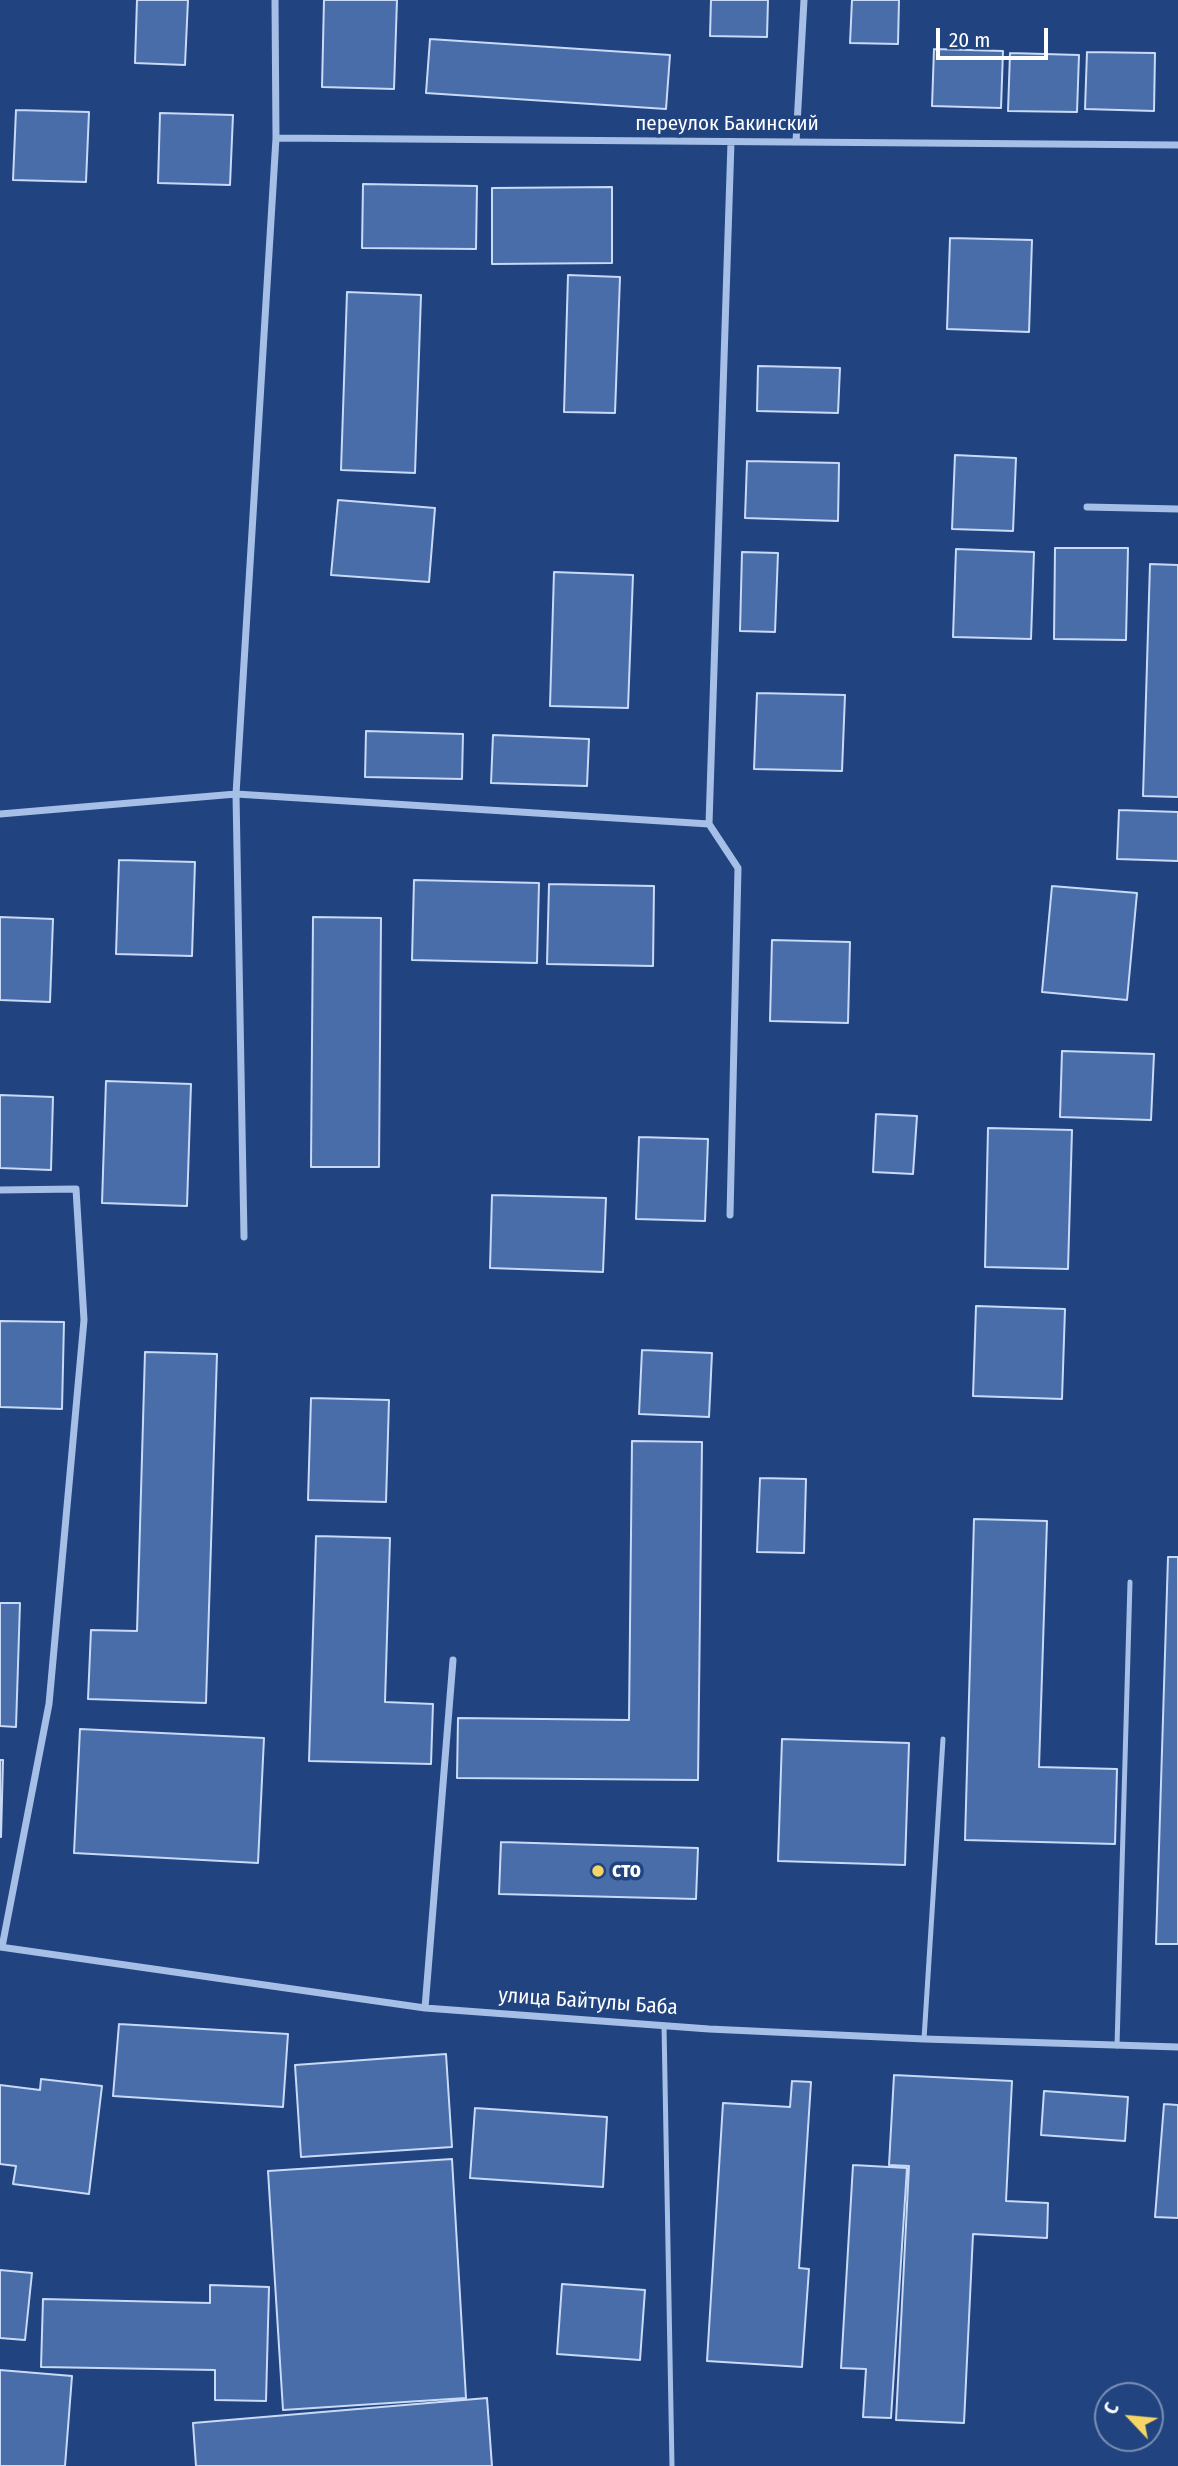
<!DOCTYPE html>
<html>
<head>
<meta charset="utf-8">
<style>
  body { margin:0 }
  #map { position:relative; width:1178px; height:2466px; overflow:hidden; background:#21437f; font-family:"Fira Sans Condensed",sans-serif }
  canvas { display:block }
  .north { position:absolute; left:1094px; top:2382px; width:70px; height:70px; box-sizing:border-box; background:#21437f; border:2px solid #7a8eb2; border-radius:50%; rotate:296deg; font-size:19px; font-weight:700; line-height:28px; text-align:center; color:#fff }
  .north::after { content:''; display:block; margin:auto; width:24px; height:32px; background:#f4d566; clip-path:polygon(50% 0,100% 100%,50% 72%,0 100%) }
  .scale { position:absolute; left:936px; top:28px; width:112px; height:32px; box-sizing:border-box; border:4px solid #fff; border-top:0; padding-left:9px; font-size:21px; line-height:24px; white-space:nowrap; color:#fff; -webkit-text-stroke:5px #21437f; paint-order:stroke }
</style>
</head>
<body>
<div id="map">
<canvas width="1178" height="2466"></canvas>
<div class="north">С</div>
<div class="scale">20 m</div>
</div>
<script>
const context = document.querySelector('canvas').getContext('2d');
context.lineJoin = 'round';
function fill(path, color) { context.fillStyle = color; context.fill(path, 'evenodd'); }
const poly = rows => new Path2D(rows.map(r => 'M' + r).join(''));
function stroke(path, color, width, dash) { context.strokeStyle = color; context.lineWidth = width; context.lineCap = dash ? 'butt' : 'round'; context.setLineDash(dash || []); context.stroke(path); }
function drawText(font, color, halo, rows, align = 'center') {
  context.font = font + ' "Fira Sans Condensed",sans-serif'; context.lineWidth = 7; context.setLineDash([]); context.textBaseline = 'middle'; context.strokeStyle = halo; context.fillStyle = color; for (const [text, x, y, turn = 0] of rows) {
    context.save(); context.translate(x, y); context.rotate((+turn || 0) * Math.PI / 180); context.textAlign = isNaN(turn) ? turn : align; if (halo) context.strokeText(text, 0, 0); context.fillText(text, 0, 0); context.restore();
  }
}
const building = poly([
  [137,0,188,0,185,65,135,63,137,0],
  [324,0,397,0,394,89,322,87,324,0],
  [711,0,768,0,767,37,710,36,711,0],
  [852,0,899,0,898,44,850,43,852,0],
  [430,39,670,55,666,109,426,93,430,39],
  [934,49,1003,51,1001,108,932,106,934,49],
  [1087,52,1155,53,1154,111,1085,109,1087,52],
  [1010,53,1079,55,1077,112,1008,111,1010,53],
  [16,110,89,112,86,182,13,180,16,110],
  [160,113,233,115,230,185,158,183,160,113],
  [363,184,477,186,476,249,362,248,363,184],
  [612,187,612,263,492,264,492,188,612,187],
  [950,238,1032,240,1029,332,947,329,950,238],
  [568,275,620,277,615,413,564,412,568,275],
  [347,292,421,295,415,473,341,470,347,292],
  [758,366,840,368,838,413,757,411,758,366],
  [955,455,1016,458,1013,531,952,529,955,455],
  [747,461,839,463,838,521,745,518,747,461],
  [338,500,435,508,429,582,331,575,338,500],
  [1055,548,1128,548,1126,640,1054,639,1055,548],
  [956,549,1034,552,1031,639,953,637,956,549],
  [742,552,778,553,775,632,740,631,742,552],
  [1150,564,1178,565,1178,797,1143,796,1150,564],
  [554,572,633,575,628,708,550,706,554,572],
  [757,693,845,695,842,771,754,769,757,693],
  [366,731,463,734,462,779,365,777,366,731],
  [493,735,589,739,587,786,491,783,493,735],
  [1119,810,1178,812,1178,861,1117,859,1119,810],
  [119,860,195,862,192,956,116,954,119,860],
  [414,880,539,883,537,963,412,960,414,880],
  [549,884,654,886,653,966,547,964,549,884],
  [1052,886,1137,893,1127,1000,1042,992,1052,886],
  [0,917,53,919,50,1002,0,1000,0,917],
  [313,917,381,918,379,1167,311,1167,313,917],
  [772,940,850,942,848,1023,770,1021,772,940],
  [1062,1051,1154,1054,1151,1120,1060,1117,1062,1051],
  [106,1081,191,1084,187,1206,102,1203,106,1081],
  [0,1095,53,1097,51,1170,0,1168,0,1095],
  [876,1114,917,1116,913,1174,873,1172,876,1114],
  [988,1128,1072,1130,1068,1269,985,1267,988,1128],
  [639,1137,708,1139,705,1221,636,1219,639,1137],
  [492,1195,606,1198,603,1272,490,1268,492,1195],
  [976,1306,1065,1309,1062,1399,973,1396,976,1306],
  [0,1321,64,1322,62,1409,0,1407,0,1321],
  [642,1350,712,1353,709,1417,639,1414,642,1350],
  [145,1352,217,1354,206,1703,88,1699,91,1630,137,1631,145,1352],
  [311,1398,389,1400,386,1502,308,1500,311,1398],
  [632,1441,702,1442,698,1780,457,1778,458,1718,629,1720,632,1441],
  [760,1478,806,1479,804,1553,757,1552,760,1478],
  [974,1519,1047,1521,1039,1767,1117,1769,1115,1844,965,1840,974,1519],
  [316,1536,390,1538,385,1702,433,1704,431,1764,309,1761,316,1536],
  [1168,1557,1178,1557,1178,1944,1156,1944,1168,1557],
  [0,1603,20,1603,16,1727,0,1726,0,1603],
  [80,1729,264,1738,258,1863,74,1853,80,1729],
  [782,1739,909,1743,905,1865,778,1861,782,1739],
  [0,1760,3,1760,1,1837,0,1837,0,1760],
  [501,1842,698,1848,696,1899,499,1894,501,1842],
  [119,2024,288,2034,283,2107,113,2096,119,2024],
  [446,2054,452,2147,301,2157,295,2065,446,2054],
  [894,2075,1012,2081,1006,2201,1048,2203,1047,2238,973,2234,964,2423,896,2420,909,2166,889,2165,894,2075],
  [41,2079,102,2086,89,2194,13,2184,16,2166,0,2164,0,2085,40,2090,41,2079],
  [792,2081,811,2082,799,2268,809,2269,802,2367,707,2361,723,2103,790,2107,792,2081],
  [1044,2091,1128,2097,1125,2141,1041,2135,1044,2091],
  [1164,2104,1178,2105,1178,2218,1155,2217,1164,2104],
  [475,2108,607,2117,603,2187,470,2178,475,2108],
  [452,2159,466,2398,283,2410,268,2171,452,2159],
  [853,2165,907,2168,891,2418,863,2417,866,2369,841,2368,853,2165],
  [0,2270,32,2273,25,2340,0,2338,0,2270],
  [562,2284,645,2290,640,2360,557,2354,562,2284],
  [210,2285,269,2287,266,2401,215,2400,215,2370,41,2367,43,2299,210,2303,210,2285],
  [0,2370,72,2376,65,2466,0,2466,0,2370],
  [487,2398,492,2466,196,2466,193,2423,487,2398]
]);
fill(building, '#496da8');
stroke(building, '#c9daf6', 2);
stroke(poly([
  [664,2025,672,2466],
  [924,2039,943,1739],
  [1117,2046,1130,1582]
]), '#a5bfe7', 5);
stroke(poly([
  [276,138,1178,145],
  [796,142,804,0],
  [1087,507,1178,509],
  [0,814,236,794,709,824],
  [0,1190,76,1189,84,1320,49,1704,2,1947],
  [730,1215,738,868,709,824,731,142],
  [244,1237,236,794,276,138,275,0],
  [0,1947,425,2008,709,2029,924,2039,1178,2047],
  [425,2008,453,1660]
]), '#a5bfe7', 7);
for (const [x, y, r, color] of [
  [598,1871,7,"#f4d566"]
]) { const dot = new Path2D(); dot.arc(x, y, r, 0, 2 * Math.PI); context.fillStyle = color; context.fill(dot); stroke(dot, '#21437f', 2.5); }
drawText('21px', '#fff', '#21437f', [
  ["переулок Бакинский",727,124],
  ["улица Байтулы Баба",588,2002,4]
]);
drawText('bold 21px', '#fff', '#21437f', [
  ["сто",612,1871]
], 'left');
</script>
</body>
</html>
